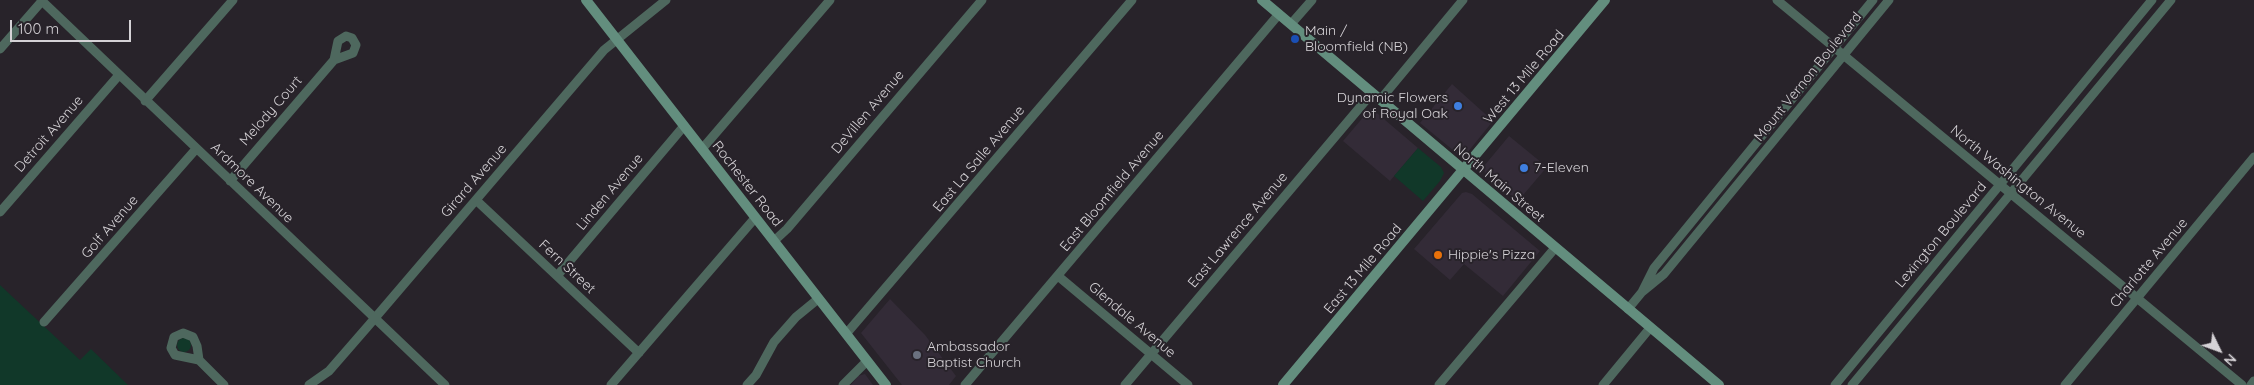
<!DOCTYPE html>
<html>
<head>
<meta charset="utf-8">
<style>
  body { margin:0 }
  #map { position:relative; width:2254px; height:385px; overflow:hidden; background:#28232a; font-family:Quicksand,sans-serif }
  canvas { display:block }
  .north { position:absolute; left:2194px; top:325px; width:50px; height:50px; -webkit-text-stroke:4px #28232a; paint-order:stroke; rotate:132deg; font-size:14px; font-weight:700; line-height:20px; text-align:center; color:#d5d2d6 }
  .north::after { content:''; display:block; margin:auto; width:18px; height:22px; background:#d5d2d6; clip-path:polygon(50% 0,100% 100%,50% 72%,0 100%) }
  .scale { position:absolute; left:10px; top:20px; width:121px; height:22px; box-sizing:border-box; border:2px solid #d5d2d6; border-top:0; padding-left:6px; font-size:15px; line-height:18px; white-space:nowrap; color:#d5d2d6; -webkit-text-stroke:4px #28232a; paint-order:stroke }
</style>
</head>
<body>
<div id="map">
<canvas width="2254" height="385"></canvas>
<div class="north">N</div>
<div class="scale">100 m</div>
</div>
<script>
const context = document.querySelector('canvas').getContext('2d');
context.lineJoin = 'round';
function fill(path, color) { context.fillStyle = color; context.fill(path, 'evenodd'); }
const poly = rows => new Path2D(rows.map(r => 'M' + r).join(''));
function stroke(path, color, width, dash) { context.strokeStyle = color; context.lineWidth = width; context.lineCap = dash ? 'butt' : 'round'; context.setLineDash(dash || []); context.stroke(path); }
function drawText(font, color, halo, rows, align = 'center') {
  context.font = font + ' Quicksand,sans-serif'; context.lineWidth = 4; context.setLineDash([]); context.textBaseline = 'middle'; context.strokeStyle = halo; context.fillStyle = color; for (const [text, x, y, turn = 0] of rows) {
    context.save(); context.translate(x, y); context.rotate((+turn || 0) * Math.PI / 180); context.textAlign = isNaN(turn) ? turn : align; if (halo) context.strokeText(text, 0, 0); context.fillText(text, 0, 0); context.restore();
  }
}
fill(poly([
  [1452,84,1493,121,1467,153,1459,155,1420,123],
  [1371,108,1418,148,1390,181,1343,141],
  [1509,136,1547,167,1518,201,1485,174,1484,166],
  [1466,192,1472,194,1540,251,1503,296,1464,264,1450,280,1414,249,1462,193],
  [890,299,925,335,956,376,949,385,902,385,861,333],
  [865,374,873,385,851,385,858,376]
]), '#332b37');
fill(poly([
  [1418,148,1441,167,1444,173,1440,181,1423,201,1394,176],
  [0,285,80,360,91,349,128,385,0,385],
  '177 345a7 7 0 1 1 14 0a7 7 0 1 1-14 0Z'
]), '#113829');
stroke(poly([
  [41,0,445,385],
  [1777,0,2242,385],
  [1291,24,1312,0],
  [0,49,42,1],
  [1380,100,1463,0],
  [145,101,233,0],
  [702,149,830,0],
  [230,181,334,60,353,53,356,45,352,38,346,36,338,41,334,60],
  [476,200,639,353],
  [0,212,119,75],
  [774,241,787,229,982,0],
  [557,276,684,126],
  [1058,276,1188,385],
  [1642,292,1654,268,1873,0],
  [1628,309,1642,292,1664,274,1889,0],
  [44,322,196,149],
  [846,334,1132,0],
  [199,360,197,346,193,337,183,333,174,337,171,348,175,355,199,360,224,385],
  [309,385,329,371,369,325,604,50,666,0],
  [611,385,755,218],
  [747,385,756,375,774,342,796,317,818,299],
  [843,385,867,361],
  [965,385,1279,14],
  [1125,385,1372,93],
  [1439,385,1555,248],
  [1603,385,1650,328],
  [1835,385,2152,0],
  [1852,385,2171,0],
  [2065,385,2254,157],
  [2251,385,2254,381]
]), '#4e685e', 9);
stroke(poly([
  [586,0,886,385],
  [1262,0,1719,385],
  [1283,385,1605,0]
]), '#638e7e', 10);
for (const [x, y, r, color] of [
  [1295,39,5,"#1a4fb4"],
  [1458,106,5,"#3f7fe0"],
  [1524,168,5,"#3f7fe0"],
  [1438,255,5,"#e8710a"],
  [917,355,5,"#6b7280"]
]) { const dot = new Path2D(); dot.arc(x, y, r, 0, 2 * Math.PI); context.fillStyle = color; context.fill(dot); stroke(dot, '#28232a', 2); }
drawText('14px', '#d5d2d6', '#28232a', [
  ["Main /",1305,31],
  ["Bloomfield (NB)",1305,47],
  ["Dynamic Flowers",1448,98,"right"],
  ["of Royal Oak",1448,114,"right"],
  ["7-Eleven",1534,168],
  ["Hippie's Pizza",1448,255],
  ["Ambassador",927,347],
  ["Baptist Church",927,363]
], 'left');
drawText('14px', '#d5d2d6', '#28232a', [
  ["West 13 Mile Road",1524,77,-50],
  ["Mount Vernon Boulevard",1808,77,-51],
  ["Melody Court",271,111,-49],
  ["DeVillen Avenue",868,112,-50],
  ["Detroit Avenue",49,134,-49],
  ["East La Salle Avenue",979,159,-50],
  ["Girard Avenue",474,181,-49],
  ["North Washington Avenue",2018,182,39],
  ["Ardmore Avenue",252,183,44],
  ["North Main Street",1499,183,40],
  ["Rochester Road",747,184,52],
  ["East Bloomfield Avenue",1112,191,-50],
  ["Linden Avenue",610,192,-50],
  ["Golf Avenue",110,227,-49],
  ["East Lawrence Avenue",1238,230,-50],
  ["Lexington Boulevard",1941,235,-50],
  ["Charlotte Avenue",2149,263,-50],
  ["Fern Street",567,267,43],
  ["East 13 Mile Road",1363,269,-50],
  ["Glendale Avenue",1132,320,40]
]);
</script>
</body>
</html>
